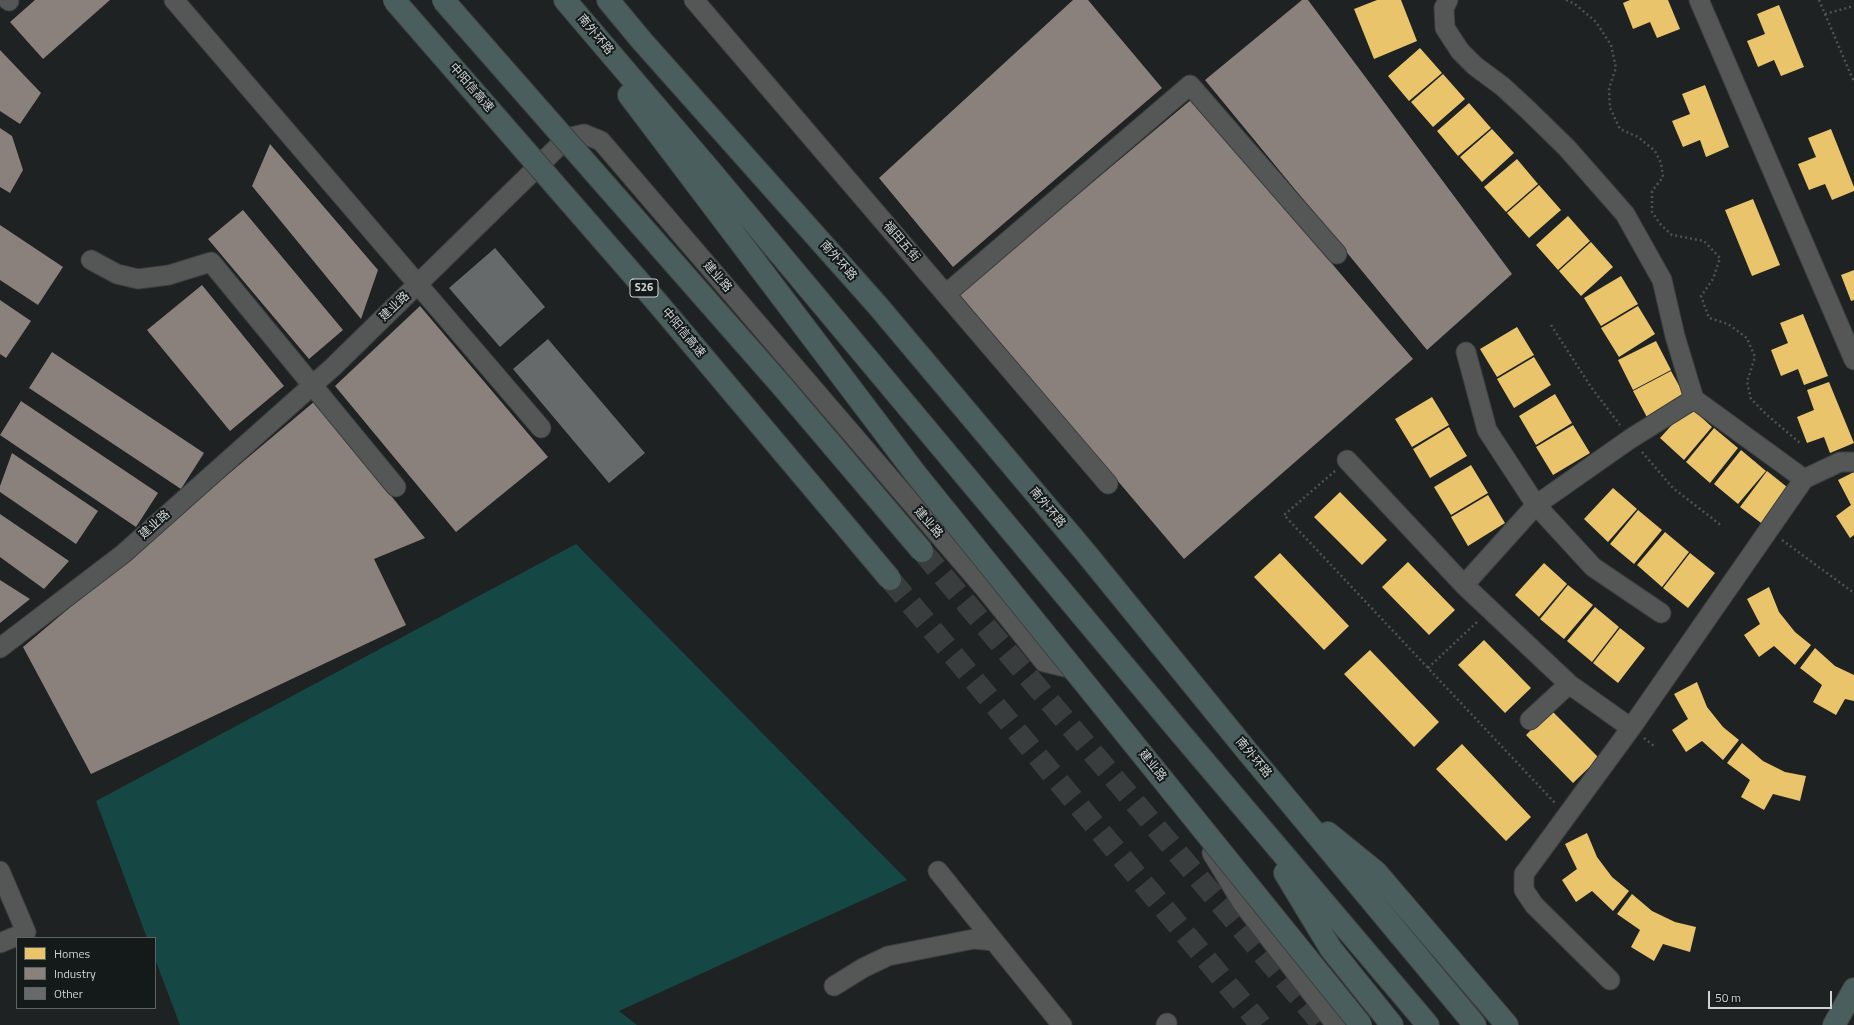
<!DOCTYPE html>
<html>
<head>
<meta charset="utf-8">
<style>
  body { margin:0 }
  #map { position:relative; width:1854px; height:1025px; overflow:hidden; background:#1f2222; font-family:"Titillium Web",sans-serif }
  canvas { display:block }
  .legend { position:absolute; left:16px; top:937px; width:140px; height:72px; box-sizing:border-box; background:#141a19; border:1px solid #5f6463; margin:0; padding:5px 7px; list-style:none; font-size:12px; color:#cfd3d3 }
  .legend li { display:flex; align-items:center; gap:8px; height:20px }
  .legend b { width:20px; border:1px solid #5f6463 }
  .scale { position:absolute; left:1708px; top:991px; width:124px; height:18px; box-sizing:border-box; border:2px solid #cfd3d3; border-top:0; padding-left:5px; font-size:12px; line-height:14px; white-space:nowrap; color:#cfd3d3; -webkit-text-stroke:3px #141a19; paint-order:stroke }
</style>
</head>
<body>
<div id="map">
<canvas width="1854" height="1025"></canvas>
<ul class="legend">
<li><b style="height:11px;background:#e9c46a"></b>Homes</li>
<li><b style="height:11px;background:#8a817c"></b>Industry</li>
<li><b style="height:11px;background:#676a6a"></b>Other</li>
</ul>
<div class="scale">50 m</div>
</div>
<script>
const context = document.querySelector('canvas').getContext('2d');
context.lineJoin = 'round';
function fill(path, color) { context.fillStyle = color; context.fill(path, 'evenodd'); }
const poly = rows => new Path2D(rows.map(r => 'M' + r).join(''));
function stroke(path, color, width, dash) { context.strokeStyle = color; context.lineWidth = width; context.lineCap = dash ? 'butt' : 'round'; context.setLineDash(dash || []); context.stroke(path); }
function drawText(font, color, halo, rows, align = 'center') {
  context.font = font + ' "Titillium Web","Noto Sans SC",sans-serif'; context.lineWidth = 4; context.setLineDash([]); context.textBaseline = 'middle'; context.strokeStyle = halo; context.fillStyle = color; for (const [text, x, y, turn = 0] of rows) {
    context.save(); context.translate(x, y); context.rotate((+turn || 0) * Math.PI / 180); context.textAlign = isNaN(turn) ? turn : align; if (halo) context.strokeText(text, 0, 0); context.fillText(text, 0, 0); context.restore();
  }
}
fill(poly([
  [576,544,907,880,619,1011,637,1025,180,1025,155,959,155,938,147,938,96,801]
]), '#154745');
fill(poly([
  [1377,0,1401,0,1417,41,1374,59,1354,9],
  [1630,0,1668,0,1680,29,1657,38,1650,22,1633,29,1623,3],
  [1779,5,1804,67,1781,76,1774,60,1758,67,1747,41,1765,34,1757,14],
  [1420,48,1442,73,1409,101,1388,76],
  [1443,74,1465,99,1433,127,1411,102],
  [1705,85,1729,147,1706,157,1700,140,1683,147,1672,121,1690,114,1682,94],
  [1469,103,1491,128,1458,156,1437,131],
  [1492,129,1514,153,1482,182,1460,157],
  [1831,129,1854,187,1854,191,1832,200,1825,184,1809,190,1798,164,1816,157,1808,138],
  [1517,159,1538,184,1506,212,1484,187],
  [1539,185,1561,210,1529,238,1507,213],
  [1753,199,1780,265,1752,276,1725,210],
  [1568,216,1590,241,1558,270,1536,245],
  [1591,242,1613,267,1581,296,1559,271],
  [1854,270,1854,300,1851,301,1841,275],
  [1621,276,1638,304,1601,326,1584,298],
  [1638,306,1655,334,1619,357,1601,328],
  [1803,314,1828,376,1804,385,1798,369,1781,376,1771,350,1788,343,1780,323],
  [1517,327,1534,355,1497,377,1480,349],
  [1656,341,1671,370,1633,390,1618,360],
  [1534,357,1551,385,1514,408,1497,379],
  [1671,371,1687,400,1649,421,1633,391],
  [1829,382,1854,443,1830,453,1824,437,1807,443,1797,417,1814,410,1807,390],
  [1555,394,1572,423,1536,445,1519,416],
  [1432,397,1449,425,1412,447,1395,419],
  [1689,406,1712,427,1684,460,1660,438],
  [1573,425,1590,453,1553,475,1536,447],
  [1449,427,1467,456,1430,478,1413,449],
  [1714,428,1738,448,1710,483,1686,462],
  [1741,450,1766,471,1738,504,1714,484],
  [1471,465,1488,493,1451,515,1434,487],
  [1767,471,1792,491,1765,526,1740,507],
  [1854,472,1854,535,1850,538,1836,516,1851,505,1838,480],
  [1613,488,1637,509,1608,542,1584,519],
  [1340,492,1387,540,1362,565,1314,517],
  [1488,495,1505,523,1468,546,1451,517],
  [1638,510,1662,530,1634,564,1610,544],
  [1665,532,1689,552,1662,587,1637,565],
  [1280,553,1349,626,1324,650,1254,577],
  [1690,553,1715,573,1688,608,1663,588],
  [1408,562,1455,610,1429,635,1382,587],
  [1544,563,1567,584,1539,617,1515,595],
  [1568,585,1593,605,1564,639,1540,619],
  [1769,587,1779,612,1795,632,1811,645,1795,665,1774,646,1759,657,1744,635,1760,624,1747,599],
  [1595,607,1619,627,1592,662,1567,641],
  [1620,628,1645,648,1618,683,1593,663],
  [1484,640,1531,688,1505,713,1458,665],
  [1815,648,1835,666,1854,675,1854,701,1845,699,1836,715,1813,702,1822,685,1800,668],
  [1370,650,1439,722,1414,747,1344,674],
  [1697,682,1707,707,1723,727,1739,740,1723,760,1702,741,1686,752,1672,730,1688,719,1674,694],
  [1551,710,1599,758,1573,783,1526,735],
  [1742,743,1763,761,1785,772,1806,776,1800,801,1773,794,1764,810,1741,797,1750,780,1727,763],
  [1462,744,1531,817,1506,841,1436,769],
  [1587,833,1597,857,1612,877,1629,891,1613,911,1592,891,1576,902,1562,880,1577,869,1565,844],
  [1632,894,1652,911,1675,922,1696,927,1690,952,1663,944,1654,961,1631,947,1640,930,1617,914]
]), '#e9c46a');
fill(poly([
  [35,0,110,0,43,59,10,22],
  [1073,0,1088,0,1162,88,953,267,879,178],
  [1302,0,1308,0,1512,274,1427,350,1205,80],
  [0,50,41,93,20,124,0,111],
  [1192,99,1413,359,1184,559,959,294],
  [0,128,12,136,23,170,10,193,0,187],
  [270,144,378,270,361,319,252,186],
  [243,210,343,330,309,359,208,239],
  [0,225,63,267,38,305,0,280],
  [202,285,284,386,230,431,147,330],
  [0,300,31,321,6,358,0,354],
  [420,306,548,457,456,532,335,386],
  [52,352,204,453,181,489,29,388],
  [21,401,158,493,136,527,0,435],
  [315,401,425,538,374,559,406,625,91,774,23,647],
  [12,453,98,511,76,544,0,492,0,486],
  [0,514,69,561,44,589,0,557],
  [0,580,30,599,0,623]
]), '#8a817c');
fill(poly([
  [495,248,545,307,500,347,449,288],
  [548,339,645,453,609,483,513,369]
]), '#676a6a');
stroke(poly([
  [922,551,1323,1025],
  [890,579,1261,1025]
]), '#393d3d', 22, [22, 11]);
const street = poly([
  [8,0,9,1],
  [174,0,541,428],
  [694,0,1108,484],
  [1448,0,1444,8,1445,28,1460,51,1475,66,1502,86,1526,108,1567,148,1625,214,1662,280,1675,336,1694,399,1804,479],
  [1699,0,1854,360],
  [91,260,117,274,138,279,169,275,211,262,396,487],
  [946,294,1190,85,1337,254],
  [1466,352,1487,430,1536,505,1593,567,1661,613],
  [1347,460,1464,585,1569,684,1631,728],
  [1464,585,1536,505,1630,439,1694,399],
  [0,648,123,554,333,367,567,138,584,134,601,141,986,590,1044,662,1069,668,1078,675],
  [1530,720,1569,684],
  [1212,853,1243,904,1336,1025],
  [0,871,26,932,0,943],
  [938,871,994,941],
  [1610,980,1534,905,1524,890,1524,874,1631,728,1804,479,1840,462,1854,462],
  [834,986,863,968,888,956,974,939,994,941,1062,1025],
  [1166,1025,1167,1023]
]);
const highway = poly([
  [565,0,709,169,1177,729,1428,1025],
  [608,0,642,41,878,306,1085,552,1247,751,1475,1025],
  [629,95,915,473],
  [1328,833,1376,872,1507,1025],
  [1285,873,1331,949,1392,1025],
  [1834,1025,1854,989]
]);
stroke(street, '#3c3f3f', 21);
stroke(highway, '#3c3f3f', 24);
stroke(poly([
  [1566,0,1575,4,1596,22,1611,45,1616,68,1609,88,1610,108,1620,129,1638,137,1655,151,1661,163,1663,177,1652,191,1652,212,1661,225,1672,235,1704,241,1720,258,1713,279,1701,296,1709,318,1728,324,1747,338,1755,357,1747,382,1751,399,1767,415,1800,443],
  [1819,0,1854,82],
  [1825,14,1854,6],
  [1551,325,1591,387,1620,425],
  [1642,452,1673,488,1722,526],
  [1335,471,1284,515,1555,803],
  [1782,540,1854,593],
  [1428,668,1477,622],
  [1644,738,1654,746]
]), '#505252', 2.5, [2, 3]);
stroke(street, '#555757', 19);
stroke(highway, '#4a5e5d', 22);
const highwayBridge = poly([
  [394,0,656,301,890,579],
  [443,0,782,386,922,551],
  [915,473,1361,1025]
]);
stroke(highwayBridge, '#3c3f3f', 24, []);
stroke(highwayBridge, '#4a5e5d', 22);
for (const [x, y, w] of [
  [644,288,28]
]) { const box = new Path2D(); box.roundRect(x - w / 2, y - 9, w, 18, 3); context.fillStyle = '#141a19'; context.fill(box); stroke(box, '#cfd3d3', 1); }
drawText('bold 11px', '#cfd3d3', null, [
  ["S26",644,288]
]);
drawText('12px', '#cfd3d3', '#141a19', [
  ["南外环路",595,35,50],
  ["中阳信高速",471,88,49],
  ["福田五街",901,242,49],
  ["南外环路",838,261,48],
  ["建业路",717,277,49],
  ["建业路",395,307,-44],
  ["中阳信高速",683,333,50],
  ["南外环路",1047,508,50],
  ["建业路",928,523,49],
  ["建业路",155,525,-42],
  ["南外环路",1253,758,50],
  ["建业路",1152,766,51]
]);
</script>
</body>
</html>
